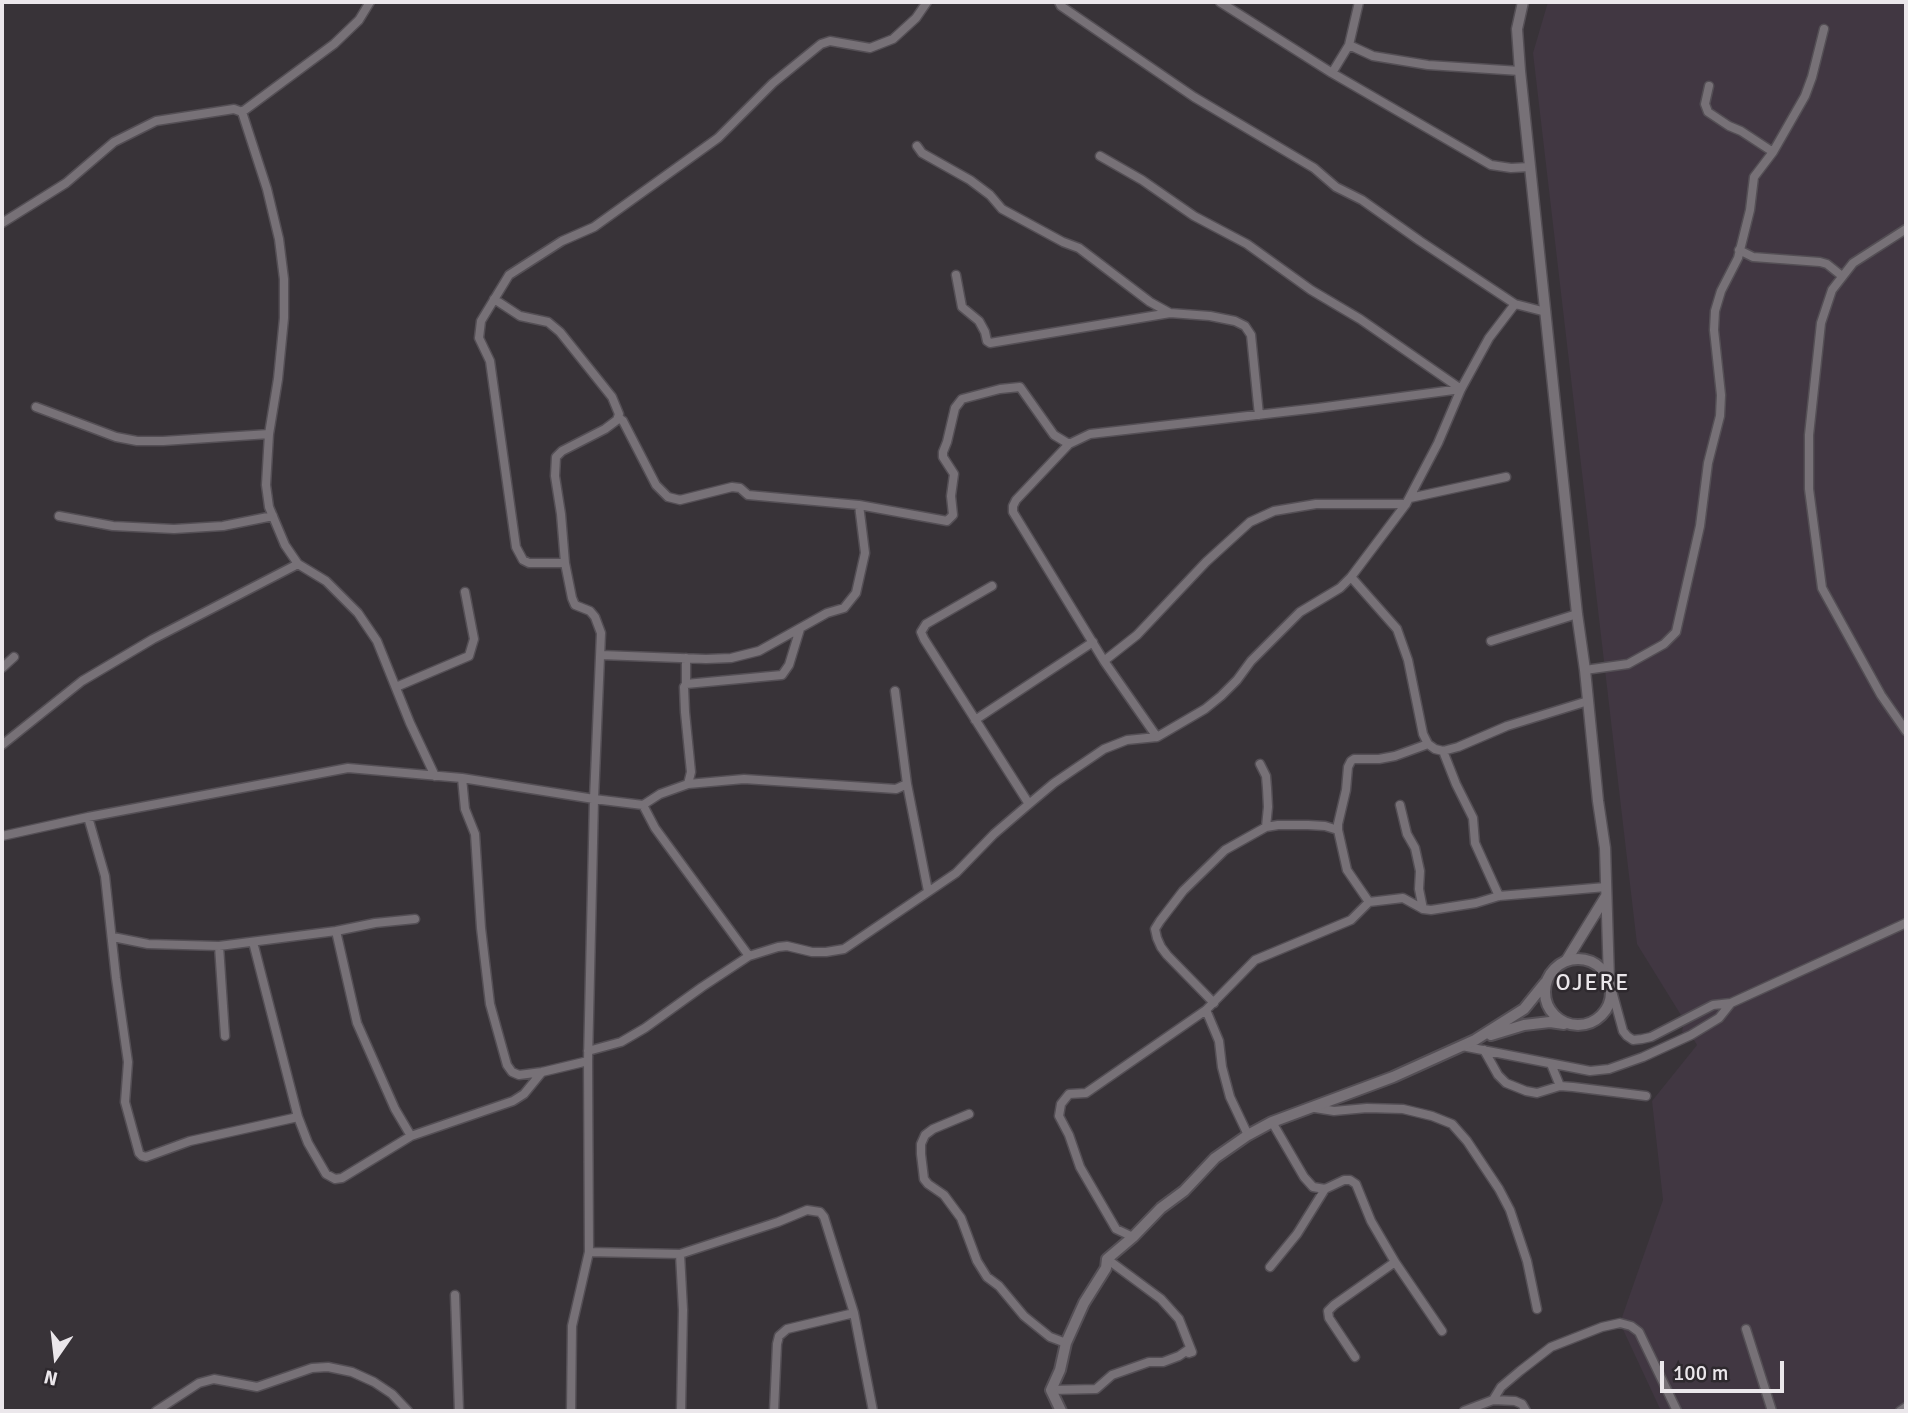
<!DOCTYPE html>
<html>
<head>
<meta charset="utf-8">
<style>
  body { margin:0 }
  #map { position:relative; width:1908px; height:1413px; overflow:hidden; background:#383338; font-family:Signika,sans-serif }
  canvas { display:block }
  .frame { position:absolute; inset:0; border:4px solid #ebe7eb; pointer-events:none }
  .north { position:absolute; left:21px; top:1322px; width:70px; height:70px; -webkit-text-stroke:5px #2e292e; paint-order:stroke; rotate:194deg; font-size:19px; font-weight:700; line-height:28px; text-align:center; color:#ebe7eb }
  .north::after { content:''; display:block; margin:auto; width:24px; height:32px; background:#ebe7eb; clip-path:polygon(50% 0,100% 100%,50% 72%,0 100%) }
  .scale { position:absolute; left:1660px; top:1361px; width:124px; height:32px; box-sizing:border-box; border:4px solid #ebe7eb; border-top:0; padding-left:9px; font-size:21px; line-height:24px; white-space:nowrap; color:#ebe7eb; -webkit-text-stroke:5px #2e292e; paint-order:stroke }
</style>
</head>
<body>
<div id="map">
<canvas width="1908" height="1413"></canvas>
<div class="frame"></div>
<div class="north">N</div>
<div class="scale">100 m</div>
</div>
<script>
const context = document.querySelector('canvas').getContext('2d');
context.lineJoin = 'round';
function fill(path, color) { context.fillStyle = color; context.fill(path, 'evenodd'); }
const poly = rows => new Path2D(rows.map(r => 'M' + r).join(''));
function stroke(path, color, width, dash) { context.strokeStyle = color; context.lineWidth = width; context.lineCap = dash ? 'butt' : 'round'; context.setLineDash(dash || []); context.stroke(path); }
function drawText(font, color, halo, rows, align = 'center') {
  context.font = font + ' Signika,sans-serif'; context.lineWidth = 5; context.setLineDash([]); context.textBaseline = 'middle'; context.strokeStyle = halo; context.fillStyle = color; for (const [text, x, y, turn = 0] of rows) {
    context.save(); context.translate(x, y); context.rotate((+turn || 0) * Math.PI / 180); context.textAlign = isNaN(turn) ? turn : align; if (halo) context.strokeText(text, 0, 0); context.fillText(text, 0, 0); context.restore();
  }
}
fill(poly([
  [1548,2,1906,2,1906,1411,1661,1411,1620,1323,1663,1200,1652,1101,1697,1045,1691,1035,1682,1032,1684,1020,1637,944,1533,53]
]), '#413742');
const minor = poly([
  [1059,2,1061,6,1194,97,1314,168,1336,187,1362,200,1420,241,1515,304,1546,312],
  [1220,2,1332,73,1491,165,1511,168,1530,167],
  [1349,45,1373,56,1428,65,1520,71],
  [1332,73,1349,45,1359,2],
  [1709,86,1705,104,1708,112,1729,126,1741,131,1773,152],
  [242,112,334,44,359,20,370,2],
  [917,146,922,153,970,180,990,195,1002,209,1063,242,1079,248,1150,302,1170,313,1210,316,1235,321,1245,326,1251,335,1259,415],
  [1100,156,1142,180,1194,216,1247,244,1311,290,1360,319,1461,389],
  [2,223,66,183,114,142,156,121,234,109,242,112,267,189,279,239,284,279,284,318,278,379,269,434,266,485,269,507,285,545,298,564,326,581,358,613,377,641,410,723,435,776],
  [1906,229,1853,263,1832,290,1821,323,1809,435,1809,489,1822,588,1881,695,1906,731],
  [1739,250,1753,257,1820,262,1827,264,1842,276],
  [956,275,962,307,979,321,985,332,987,341,990,343,1170,313],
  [494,299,520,316,548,322,560,332,612,397,619,414,617,420,605,429,562,451,556,457,555,476,561,514,565,563],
  [36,407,116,437,137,441,163,441,269,434],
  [619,418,623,421,656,485,668,497,680,500,732,487,740,488,748,495,859,505,947,521,953,515,951,496,954,474,943,457,943,452,947,442,955,408,962,399,1000,389,1020,387,1054,435,1069,444],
  [1410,498,1506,477],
  [59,516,113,526,174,529,223,526,273,516],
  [1351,577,1397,629,1408,660,1423,734,1428,744,1435,749,1443,751,1458,747,1507,726,1588,701],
  [992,586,926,624,921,632,924,639,1029,804],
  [1491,641,1577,614],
  [601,655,706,659,731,658,759,651,827,613,844,608,856,593,865,553,859,505],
  [686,658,686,684],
  [1104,661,1137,635,1206,562,1250,522,1274,511,1316,504,1406,504],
  [2,668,14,657],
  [1585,670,1628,664,1664,644,1676,632,1700,526,1708,463,1720,416,1721,395,1714,330,1715,311,1721,291,1738,258,1750,210,1754,177,1773,152,1805,96,1812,77,1824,29],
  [396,687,469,656,474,639,465,592],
  [975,720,1093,642],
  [1157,737,1104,661,1013,512,1013,506,1016,500,1069,444,1090,434,1318,408,1461,389],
  [2,745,82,681,153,639,298,564],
  [1443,751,1456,784,1473,818,1475,843,1499,896],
  [1260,764,1266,776,1267,788,1268,807,1266,827],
  [462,778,465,809,475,834,481,928,490,1004,507,1065,512,1072,519,1075,542,1072,588,1061],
  [688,784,691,772,685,712,684,687,686,684,782,675,789,665,800,629],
  [907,784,928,891],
  [643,805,660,794,688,784,744,779,896,789,907,784,895,691],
  [1400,805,1407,834,1415,848,1420,871,1419,889,1423,909],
  [88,817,105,876,116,978,128,1062,125,1102,139,1153,142,1156,146,1157,190,1141,298,1117,308,1143,326,1174,335,1179,342,1178,411,1136,513,1101,524,1094,542,1072],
  [2,836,88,817,348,768,462,778,594,799,643,805,655,828,749,956],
  [1369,902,1347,870,1338,830,1338,824,1346,790,1348,767,1351,761,1354,759,1379,759,1395,756,1428,744],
  [336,931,375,923,415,919],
  [113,937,148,944,219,946,336,931,357,1023,395,1109,411,1136],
  [253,942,298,1117],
  [219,946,225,1036],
  [1612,991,1623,1031,1627,1036,1633,1040,1642,1039,1651,1037,1713,1005,1731,1003,1906,923],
  [1214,1003,1167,955,1161,947,1157,938,1155,929,1160,921,1183,891,1225,850,1266,827,1278,825,1308,825,1325,826,1338,830],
  [1206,1010,1219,1041,1222,1067,1230,1097,1248,1135],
  [1462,1046,1590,1071,1609,1069,1643,1057,1691,1035,1719,1018,1731,1003],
  [1484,1050,1498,1075,1506,1083,1526,1091,1537,1093,1560,1086,1573,1087,1646,1096],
  [588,1051,621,1042,645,1028,702,987,749,956,778,947,787,946,812,952,826,952,844,949,956,873,994,834,1029,804,1054,783,1104,749,1127,740,1157,737,1205,709,1221,696,1237,680,1251,661,1300,612,1340,588,1351,577,1406,504,1438,443,1461,389,1489,338,1515,304],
  [1551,1064,1560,1086],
  [1315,1108,1334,1111,1367,1108,1403,1109,1432,1116,1452,1124,1467,1141,1499,1189,1510,1210,1527,1261,1537,1309],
  [969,1114,933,1129,925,1135,921,1144,921,1154,924,1179,928,1184,944,1195,961,1218,977,1261,987,1277,999,1286,1024,1316,1050,1337,1066,1343],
  [1272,1122,1304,1177,1313,1187,1325,1189,1344,1180,1350,1180,1356,1184,1371,1221,1395,1262,1442,1331],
  [1133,1237,1116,1229,1080,1167,1069,1135,1059,1116,1061,1104,1069,1094,1086,1093,1206,1010,1255,960,1351,920,1369,902,1403,898,1423,909,1431,910,1476,903,1499,896,1606,887],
  [589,1252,680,1254,683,1310,681,1411],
  [680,1254,778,1222,807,1210,820,1212,824,1217,854,1313,873,1411],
  [1270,1267,1297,1234,1325,1189],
  [455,1295,459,1411],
  [1746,1329,1772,1411],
  [1355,1357,1329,1318,1328,1311,1334,1305,1395,1262],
  [1051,1390,1096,1389,1112,1375,1149,1362,1163,1362,1179,1356,1189,1349,1189,1353,1192,1352,1179,1319,1161,1299,1107,1259],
  [1493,1400,1501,1387,1520,1371,1551,1347,1602,1327,1620,1323,1631,1326,1639,1332,1677,1411],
  [156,1411,199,1383,214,1379,257,1387,312,1368,328,1367,352,1372,374,1382,392,1394,408,1411],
  [571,1411,572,1326,589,1252,588,1061,594,799,601,633,595,617,590,611,575,605,572,598,565,563,529,563,523,560,516,547,490,361,479,338,481,321,509,275,562,241,594,227,718,138,773,83,821,44,830,41,870,48,893,39,916,18,927,2],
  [774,1411,777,1344,779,1336,787,1329,854,1313],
  [1464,1411,1493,1400,1515,1401,1522,1404,1526,1411],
  [1900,1411,1906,1407]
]);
const tertiary = poly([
  [1523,2,1517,29,1520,71,1577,614,1585,670,1598,801,1605,848,1609,981],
  [1566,961,1606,896]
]);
const secondary = poly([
  '1545 992a33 33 0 1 1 66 0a33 33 0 1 1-66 0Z',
  [1491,1035,1524,1025,1550,1022,1564,1024],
  [1061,1411,1051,1390,1060,1370,1066,1343,1084,1303,1106,1268,1107,1259,1133,1237,1161,1208,1184,1191,1215,1158,1248,1135,1272,1122,1393,1077,1475,1040,1524,1009,1545,983]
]);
stroke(minor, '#544f55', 11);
stroke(tertiary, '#544f55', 13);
stroke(secondary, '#544f55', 14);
stroke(minor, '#777177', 8);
stroke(tertiary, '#777177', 10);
stroke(secondary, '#777177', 10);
context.letterSpacing = '2px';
drawText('23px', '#ebe7eb', '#2e292e', [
  ["OJERE",1593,984]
]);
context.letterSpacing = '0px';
</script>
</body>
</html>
